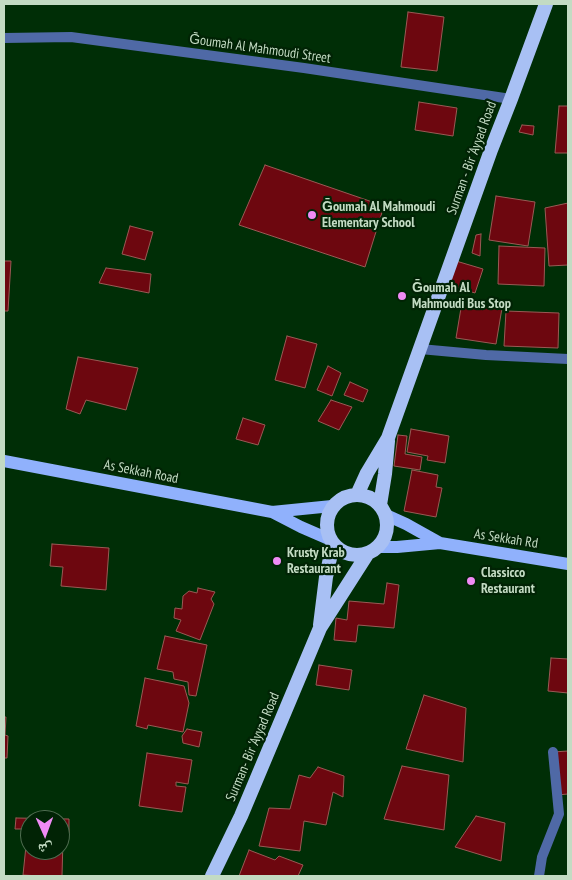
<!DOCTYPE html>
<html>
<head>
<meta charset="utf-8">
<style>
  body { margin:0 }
  #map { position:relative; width:572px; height:880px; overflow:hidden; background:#002e06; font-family:"PT Sans Narrow","Noto Naskh Arabic",sans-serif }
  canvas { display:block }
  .frame { position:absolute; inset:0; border:5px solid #c3dbc3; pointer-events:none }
  .north { position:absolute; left:20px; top:810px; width:50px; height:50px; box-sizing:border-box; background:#012305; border:1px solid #4f6d51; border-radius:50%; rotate:178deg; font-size:14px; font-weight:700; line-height:20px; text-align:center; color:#c3dbc3 }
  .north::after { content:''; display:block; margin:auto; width:18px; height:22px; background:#f08bf5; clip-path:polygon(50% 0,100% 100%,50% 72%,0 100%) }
</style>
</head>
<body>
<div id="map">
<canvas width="572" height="880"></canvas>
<div class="frame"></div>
<div class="north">ش</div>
</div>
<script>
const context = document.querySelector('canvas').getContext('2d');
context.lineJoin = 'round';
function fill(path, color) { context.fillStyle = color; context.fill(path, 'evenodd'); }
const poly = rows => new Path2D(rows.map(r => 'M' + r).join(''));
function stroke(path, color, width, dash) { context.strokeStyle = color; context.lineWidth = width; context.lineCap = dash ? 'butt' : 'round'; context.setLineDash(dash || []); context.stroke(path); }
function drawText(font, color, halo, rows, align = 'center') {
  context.font = font + ' "PT Sans Narrow",sans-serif'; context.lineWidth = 4.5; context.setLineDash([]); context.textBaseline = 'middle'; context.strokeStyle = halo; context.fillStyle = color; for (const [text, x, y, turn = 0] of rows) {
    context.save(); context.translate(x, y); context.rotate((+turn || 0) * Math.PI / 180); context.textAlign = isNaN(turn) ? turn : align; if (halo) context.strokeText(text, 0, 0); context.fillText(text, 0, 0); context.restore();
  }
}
const building = poly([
  [408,12,444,17,437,71,401,67,408,12],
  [419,102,457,108,453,136,415,130,419,102],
  [559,106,568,106,568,153,555,153,559,106],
  [522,125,534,126,533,135,519,132,522,125],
  [265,165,384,206,365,267,239,225,265,165],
  [496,196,535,202,528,246,489,240,496,196],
  [568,203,568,265,549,266,545,208,568,203],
  [130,226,153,232,145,260,122,254,130,226],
  [481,234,480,256,472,253,476,235,481,234],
  [499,246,545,248,544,286,498,284,499,246],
  [4,261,11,261,8,311,4,311,4,261],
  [456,261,483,269,475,293,449,285,456,261],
  [106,268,151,274,149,293,99,283,106,268],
  [462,302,502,308,496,344,456,338,462,302],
  [506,311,559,313,558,348,504,346,506,311],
  [287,336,317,344,305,388,275,380,287,336],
  [78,357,138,368,126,410,86,400,80,414,66,409,78,357],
  [328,366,341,373,332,396,317,390,328,366],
  [350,382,368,390,363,402,344,395,350,382],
  [331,400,352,407,339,430,318,421,331,400],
  [243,418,265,425,258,445,236,439,243,418],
  [411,429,449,436,445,463,427,460,428,456,407,452,411,429],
  [398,435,407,436,405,454,422,457,420,470,394,466,398,435],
  [412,470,438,475,436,487,442,488,436,517,404,511,412,470],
  [52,544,109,548,106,590,61,586,63,567,50,566,52,544],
  [387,583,399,585,394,628,358,625,356,642,334,640,336,618,347,620,349,601,384,604,387,583],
  [198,588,215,592,211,599,214,604,200,640,176,631,181,620,174,618,175,608,182,609,183,596,189,591,197,593,198,588],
  [165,636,207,645,196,696,189,695,188,682,174,679,173,672,157,669,165,636],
  [551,658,568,659,568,693,548,691,551,658],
  [319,665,352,670,349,690,316,685,319,665],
  [145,678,184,686,189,703,183,732,148,725,147,729,136,726,145,678],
  [424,695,466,708,463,762,406,749,424,695],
  [4,717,6,717,5,735,8,736,7,758,4,758,4,717],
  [187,729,202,732,199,747,183,743,182,736,187,729],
  [568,751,568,794,557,795,553,752,568,751],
  [147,753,192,760,188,784,176,782,176,786,186,787,182,812,139,806,147,753],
  [402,766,449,775,444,830,384,819,402,766],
  [318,767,344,776,343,797,333,792,326,825,304,821,300,851,259,846,269,808,290,809,299,775,310,778,318,767],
  [476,816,505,823,501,861,455,847,476,816],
  [16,818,69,819,69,833,60,833,60,820,30,820,30,833,28,833,27,829,15,829,16,818],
  [27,836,30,837,30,850,60,850,60,839,63,839,62,876,40,876,23,875,27,836],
  [249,850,275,860,279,856,303,865,298,876,239,876,249,850]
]);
fill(building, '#6d070f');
stroke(building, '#995a55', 1);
stroke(poly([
  [4,38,71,37,304,68,511,99],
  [420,349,486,355,568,359],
  [539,876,542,857,559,814,553,752]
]), '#4f69a6', 10);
stroke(poly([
  [4,461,272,512,301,527,331,540],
  [272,512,332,506],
  [386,515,406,524,440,543],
  [378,547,397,547,440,543,568,564]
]), '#90b1fc', 12);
stroke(poly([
  '327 525a30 30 0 1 1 60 0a30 30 0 1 1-60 0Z',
  [357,495,367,473,388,438,491,150,511,99,546,4],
  [380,505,385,474,388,441],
  [320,625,326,577,333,544],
  [212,876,241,816,320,628,368,553]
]), '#a8c0f4', 14);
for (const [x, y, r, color] of [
  [312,215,5,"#f08bf5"],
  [402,296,5,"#f08bf5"],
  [277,561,5,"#f08bf5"],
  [471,581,5,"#f08bf5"]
]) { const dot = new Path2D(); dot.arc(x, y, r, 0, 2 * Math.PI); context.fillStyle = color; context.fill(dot); stroke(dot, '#012305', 2); }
drawText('14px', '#c3dbc3', '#012305', [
  ["Ḡoumah Al Mahmoudi Street",260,49,8],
  ["Surman - Bir ‘Ayyad Road",472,158,-70],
  ["As Sekkah Road",141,472,11],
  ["As Sekkah Rd",506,539,9],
  ["Surman- Bir ‘Ayyad Road",253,747,-67]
]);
drawText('bold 14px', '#c3dbc3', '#012305', [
  ["Ḡoumah Al Mahmoudi",322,207],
  ["Elementary School",322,223],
  ["Ḡoumah Al",412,288],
  ["Mahmoudi Bus Stop",412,304],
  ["Krusty Krab",287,553],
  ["Restaurant",287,569],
  ["Classicco",481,573],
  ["Restaurant",481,589]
], 'left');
</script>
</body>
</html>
